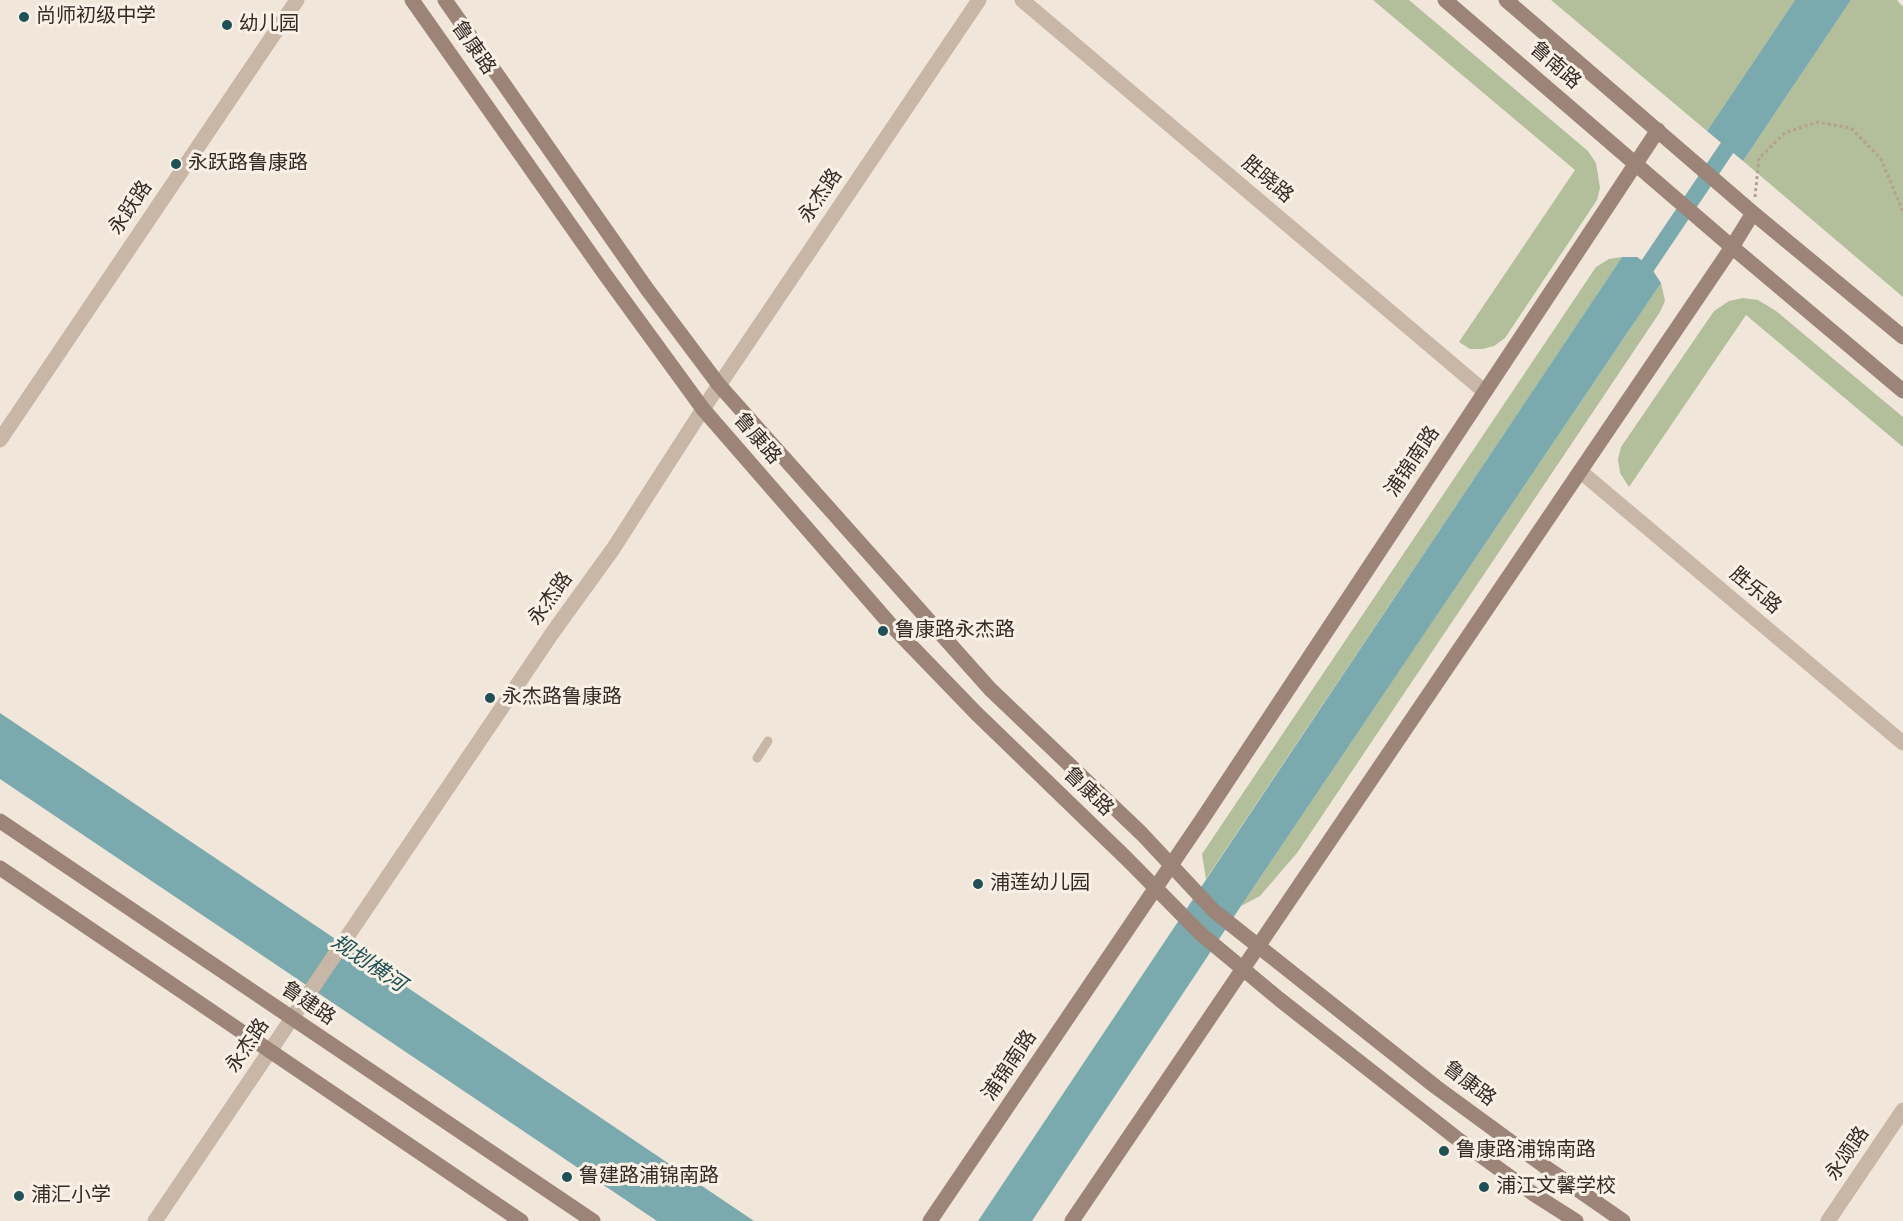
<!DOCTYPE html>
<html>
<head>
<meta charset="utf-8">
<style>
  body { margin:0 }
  canvas { display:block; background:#f1e6da }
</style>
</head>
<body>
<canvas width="1903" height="1221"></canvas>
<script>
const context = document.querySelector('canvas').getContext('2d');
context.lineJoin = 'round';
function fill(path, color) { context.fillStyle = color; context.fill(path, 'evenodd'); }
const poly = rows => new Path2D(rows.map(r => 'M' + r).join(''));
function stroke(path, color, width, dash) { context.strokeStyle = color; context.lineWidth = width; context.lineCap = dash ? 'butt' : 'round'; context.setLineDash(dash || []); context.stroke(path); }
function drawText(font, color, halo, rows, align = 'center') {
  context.font = font + ' "DM Sans","Noto Sans SC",sans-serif'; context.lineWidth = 6; context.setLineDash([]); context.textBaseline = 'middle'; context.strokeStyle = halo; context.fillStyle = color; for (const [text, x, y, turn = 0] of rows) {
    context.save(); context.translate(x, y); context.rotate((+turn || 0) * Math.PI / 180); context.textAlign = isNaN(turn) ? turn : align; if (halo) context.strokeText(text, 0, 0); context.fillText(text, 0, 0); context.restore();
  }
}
fill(poly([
  [1373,0,1409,0,1588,151,1596,163,1600,188,1597,200,1505,338,1494,346,1482,349,1470,349,1459,342,1575,170],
  [1551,0,1795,0,1707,131],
  [1851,0,1897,0,1903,7,1903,297,1743,161],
  [1622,257,1206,879,1202,854,1596,267,1609,259],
  [1661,283,1665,301,1660,312,1297,853,1260,896,1241,906],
  [1743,298,1758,300,1776,311,1903,417,1903,447,1746,315,1629,487,1620,473,1618,459,1621,447,1714,311,1729,301]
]), '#b2bf9a');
fill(poly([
  [1795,0,1851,0,1743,161,1707,131],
  [1622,257,1637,257,1650,266,1661,283,1241,906,1032,1221,978,1221],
  [0,713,754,1221,657,1221,0,779]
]), '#7aaaad');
stroke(poly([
  [1636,283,1739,130]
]), '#7aaaad', 16);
stroke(poly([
  [1755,197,1759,158,1785,133,1817,122,1851,128,1881,159,1903,212]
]), '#b4a090', 3, [3, 3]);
stroke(poly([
  [757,758,768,741]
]), '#c8b6a6', 9);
stroke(poly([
  [1022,0,1485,392],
  [0,440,297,0],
  [1580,471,1903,743],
  [155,1221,553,632,613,549,703,409,979,0],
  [1828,1221,1903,1110]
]), '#c8b6a6', 15);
stroke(poly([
  [412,0,604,273,703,409,890,624,976,713,1127,859,1201,934,1279,999,1455,1137,1535,1195,1576,1221],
  [445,0,647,289,719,385,990,689,1142,834,1214,911,1436,1087,1551,1171,1623,1221],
  [1445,0,1732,247,1903,391],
  [1506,0,1753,213,1903,337],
  [0,821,593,1221],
  [0,868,521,1221],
  [930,1221,1203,818,1658,130],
  [1072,1221,1732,247,1753,213]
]), '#9c8578', 15);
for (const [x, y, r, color] of [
  [24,17,6,"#1e5155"],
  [227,25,6,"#1e5155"],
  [176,164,6,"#1e5155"],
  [883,631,6,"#1e5155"],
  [490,698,6,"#1e5155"],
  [978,884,6,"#1e5155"],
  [1444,1151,6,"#1e5155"],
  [567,1177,6,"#1e5155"],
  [1484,1187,6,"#1e5155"],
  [19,1196,6,"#1e5155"]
]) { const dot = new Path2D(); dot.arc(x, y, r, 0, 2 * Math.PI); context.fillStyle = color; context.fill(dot); stroke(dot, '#f9f0e6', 2); }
drawText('20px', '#352b27', '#f9f0e6', [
  ["尚师初级中学",36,17],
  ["幼儿园",239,25],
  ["永跃路鲁康路",188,164],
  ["鲁康路永杰路",895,631],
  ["永杰路鲁康路",502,698],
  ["浦莲幼儿园",990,884],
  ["鲁康路浦锦南路",1456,1151],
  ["鲁建路浦锦南路",579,1177],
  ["浦江文馨学校",1496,1187],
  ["浦汇小学",31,1196]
], 'left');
drawText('20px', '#352b27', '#f9f0e6', [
  ["鲁康路",473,48,55],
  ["鲁南路",1555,66,41],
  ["胜晓路",1267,180,40],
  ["永杰路",821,196,-56],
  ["永跃路",131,208,-56],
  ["鲁康路",757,439,49],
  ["浦锦南路",1413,462,-56],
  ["胜乐路",1755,591,40],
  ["永杰路",551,599,-54],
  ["鲁康路",1088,792,44],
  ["鲁建路",308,1004,34],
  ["永杰路",248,1046,-56],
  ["浦锦南路",1010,1066,-56],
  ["鲁康路",1469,1084,37],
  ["永颂路",1848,1154,-56]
]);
drawText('italic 21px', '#1e5155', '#f9f0e6', [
  ["规划横河",368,964,34]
]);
</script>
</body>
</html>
